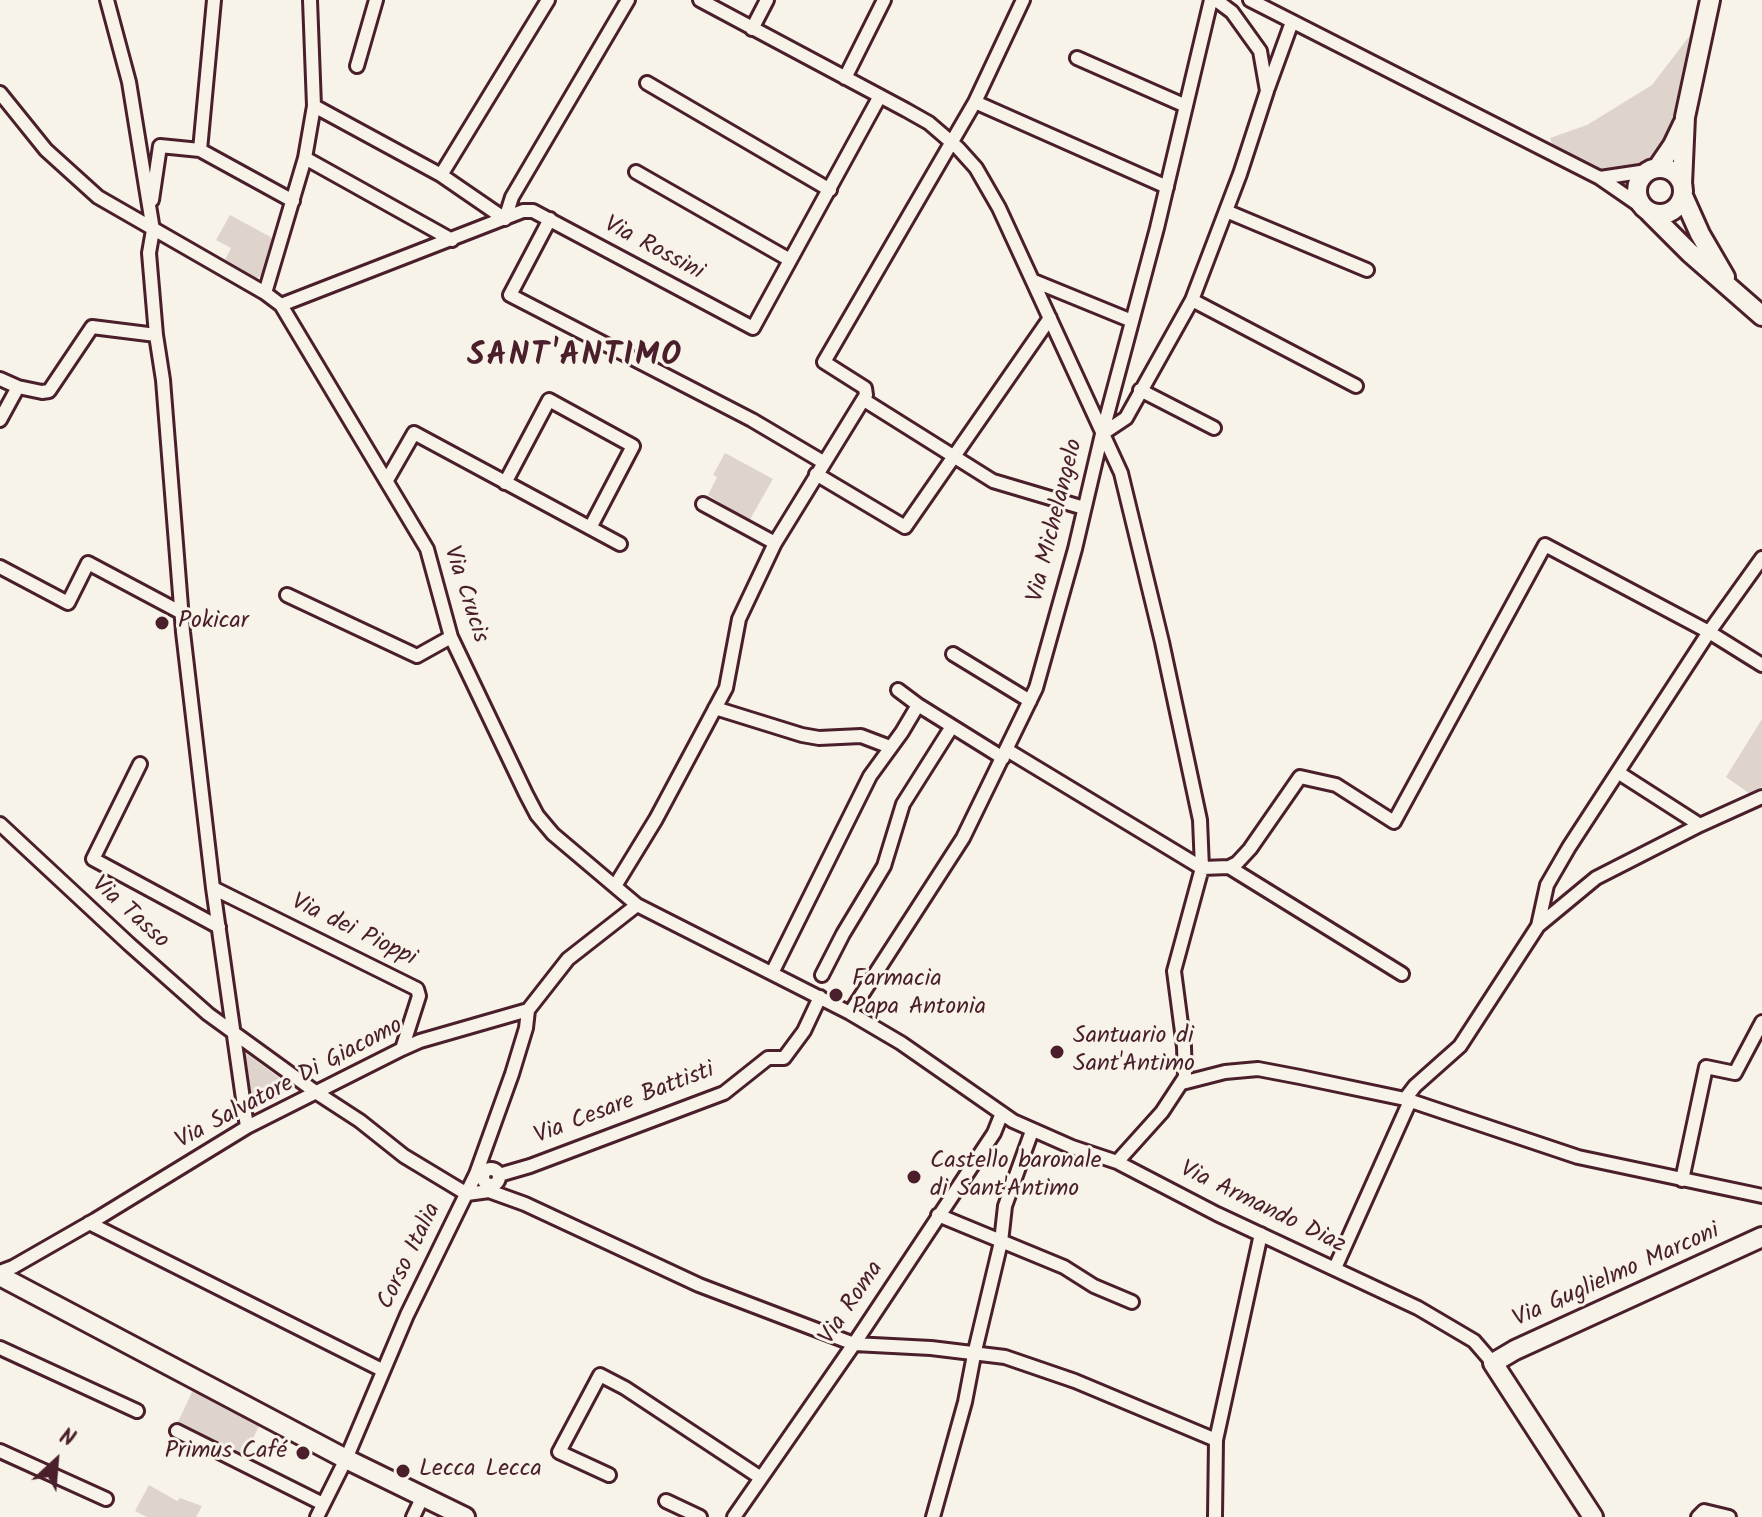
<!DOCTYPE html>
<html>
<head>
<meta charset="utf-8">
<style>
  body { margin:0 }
  #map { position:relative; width:1762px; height:1517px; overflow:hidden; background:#f7f3e8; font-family:Kalam,sans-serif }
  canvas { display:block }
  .north { position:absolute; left:16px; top:1421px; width:80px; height:80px; -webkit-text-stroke:6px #f7f3e8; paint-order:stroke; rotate:26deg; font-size:22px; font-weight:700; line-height:32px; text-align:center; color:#4a1f2b }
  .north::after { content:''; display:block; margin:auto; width:28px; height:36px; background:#4a1f2b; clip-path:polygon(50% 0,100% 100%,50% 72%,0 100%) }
</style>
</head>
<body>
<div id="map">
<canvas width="1762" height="1517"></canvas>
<div class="north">N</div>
</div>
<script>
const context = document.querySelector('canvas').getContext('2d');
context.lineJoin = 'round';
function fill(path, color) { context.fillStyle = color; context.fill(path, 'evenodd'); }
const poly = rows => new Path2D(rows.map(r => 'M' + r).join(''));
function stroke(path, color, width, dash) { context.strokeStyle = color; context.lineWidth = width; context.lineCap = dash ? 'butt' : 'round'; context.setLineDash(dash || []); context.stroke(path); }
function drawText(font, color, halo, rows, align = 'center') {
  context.font = font + ' Kalam,sans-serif'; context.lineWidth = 6; context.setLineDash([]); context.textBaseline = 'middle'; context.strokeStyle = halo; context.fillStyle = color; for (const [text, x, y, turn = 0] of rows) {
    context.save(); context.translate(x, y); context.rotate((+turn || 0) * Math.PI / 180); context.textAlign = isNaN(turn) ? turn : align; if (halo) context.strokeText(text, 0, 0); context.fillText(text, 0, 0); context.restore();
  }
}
fill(poly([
  [1694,30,1681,114,1658,159,1647,165,1602,172,1554,148,1550,138,1587,125,1652,85],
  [230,215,276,240,262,276,252,279,224,262,231,248,216,240],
  [725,453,773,479,749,521,708,495,717,477,713,475],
  [1762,719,1762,787,1749,793,1726,777],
  [243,1051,288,1084,287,1089,277,1099,261,1103,253,1099,247,1092,241,1054],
  [193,1390,261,1422,242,1461,175,1428],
  [149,1485,177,1501,180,1498,202,1506,196,1517,147,1517,135,1511]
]), '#ded4cc');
const street = poly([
  [107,0,129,82,153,230,149,253,156,335,163,380,183,632,213,888,247,1127],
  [700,0,906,110,929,123,958,148,976,168,999,208,1121,473,1162,642,1200,820,1202,868,1174,971,1184,1047,1185,1077,1162,1112,1117,1162],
  [1250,0,1600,178,1642,207],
  [752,29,767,0],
  [1077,58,1186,106],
  [357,66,376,0],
  [845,78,884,0],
  [647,83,830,190],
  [1268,88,1292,22],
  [0,93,46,150,98,197,265,293,281,305,427,549,451,637,526,794,537,815,553,834,637,905,850,1013,901,1043,1013,1121,1072,1147,1117,1162,1217,1214,1418,1308,1474,1341,1493,1363],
  [975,102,1167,187],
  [314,106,441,175,505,219,512,197,628,0],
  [200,150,214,0],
  [305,158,452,240],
  [636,172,790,260],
  [441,175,548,0],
  [1600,178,1647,171],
  [152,200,160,146,200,150,293,201],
  [1226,211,1367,270],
  [550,219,510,295,752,420,823,462],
  [1034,281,1132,321],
  [265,293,305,158,314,106,310,0],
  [1192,300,1356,386],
  [281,305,523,211,533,211,753,328,880,96],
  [0,379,18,387],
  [1140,390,1214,428],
  [864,400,993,481,1084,508],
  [0,420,18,387,42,392,49,391,92,327,156,335],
  [1102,434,1126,418,1192,300,1240,174,1267,91,1260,51,1232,12,1216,0],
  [816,474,905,527,1050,318],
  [387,480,414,433,620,544],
  [505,483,549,400,633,446,590,528],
  [703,504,775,543,866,395,865,388,824,362,975,102,1023,0],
  [0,567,68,603,88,563,182,613],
  [287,595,417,656,451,637],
  [953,654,1030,701],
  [898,690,918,705],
  [715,708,802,735,819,738,861,736,890,747],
  [1007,750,1202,868,1229,867,1237,863,1250,849,1300,777,1336,785,1394,822,1545,545,1709,632,1762,665],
  [140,764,93,859,219,927],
  [1619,773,1700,825],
  [0,824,129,944,208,1014,317,1093,360,1121,404,1156,467,1194,489,1191,525,1204,699,1285,854,1344,931,1348,1005,1357,1075,1381,1216,1440],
  [1229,867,1402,974],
  [615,886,656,819,726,688,739,619,775,543],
  [213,888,417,989,419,996,402,1049],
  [1538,926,1547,885,1569,847,1709,632,1762,558],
  [772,973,870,776,902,732,918,705,1003,758],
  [822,975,843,934,884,866,903,804,951,728],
  [850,1013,963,838,1036,688,1075,549,1102,434,1157,228,1211,0],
  [1182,1083,1225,1072,1258,1069,1300,1077,1405,1099,1578,1157,1762,1196],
  [1405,1099,1415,1086,1460,1046,1538,926,1596,878,1700,825,1762,797],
  '483 1177a8 8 0 1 1 16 0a8 8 0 1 1-16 0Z',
  [499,1175,530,1166,724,1093,768,1058,784,1058,804,1031,820,997],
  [1682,1180,1706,1067,1735,1073,1762,1022],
  [938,1215,1064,1267,1094,1286,1132,1302],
  [89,1223,382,1370],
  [1335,1268,1410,1101],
  [0,1272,13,1267,95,1220,247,1127,402,1049,420,1041,528,1010],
  [0,1348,137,1411],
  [177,1431,323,1504],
  [0,1451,106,1499],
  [609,1475,559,1452,600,1375,625,1388,761,1478],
  [666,1501,700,1517],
  [317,1517,346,1459,407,1315,476,1174,512,1074,526,1028,528,1010,568,959,637,905],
  [413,1517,423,1496],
  [734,1517,854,1344,994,1133,1002,1113],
  [933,1517,965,1402,974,1355,1001,1242,1005,1206,1032,1131],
  [1215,1517,1216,1440,1261,1234],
  [1698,1517,1704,1511,1729,1517]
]);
const secondary = poly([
  [1658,167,1673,145,1683,124],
  '1637 191a23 23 0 1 1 46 0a23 23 0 1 1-46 0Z',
  [1682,184,1685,117,1710,0],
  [1683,196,1700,234,1725,277],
  [1650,213,1690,253,1762,316],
  [0,1276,346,1459,465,1517],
  [1593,1517,1493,1363,1515,1350,1762,1237]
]);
stroke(street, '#4a1f2b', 18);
stroke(secondary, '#4a1f2b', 24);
stroke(street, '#f7f3e8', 12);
stroke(secondary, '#f7f3e8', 18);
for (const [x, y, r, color] of [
  [162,623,8,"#4a1f2b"],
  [836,995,8,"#4a1f2b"],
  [1057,1052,8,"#4a1f2b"],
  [914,1177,8,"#4a1f2b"],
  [303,1453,8,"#4a1f2b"],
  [403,1471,8,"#4a1f2b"]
]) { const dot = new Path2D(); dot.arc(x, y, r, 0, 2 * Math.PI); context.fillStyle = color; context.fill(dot); stroke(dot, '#f7f3e8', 3); }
drawText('24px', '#4a1f2b', '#f7f3e8', [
  ["Via Rossini",653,250,28],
  ["Via Michelangelo",1057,521,-76],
  ["Via Crucis",464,595,72],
  ["Via Tasso",129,914,42],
  ["Via dei Pioppi",353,932,26],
  ["Via Salvatore Di Giacomo",290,1085,-28],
  ["Via Cesare Battisti",625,1105,-21],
  ["Via Armando Diaz",1262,1209,26],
  ["Corso Italia",411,1257,-64],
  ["Via Guglielmo Marconi",1617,1277,-24],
  ["Via Roma",853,1304,-56]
]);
drawText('24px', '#4a1f2b', '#f7f3e8', [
  ["Pokicar",178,623],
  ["Farmacia",852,981],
  ["Papa Antonia",852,1009],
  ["Santuario di",1073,1038],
  ["Sant'Antimo",1073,1066],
  ["Castello baronale",930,1163],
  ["di Sant'Antimo",930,1191],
  ["Primus Café",287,1453,"right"],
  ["Lecca Lecca",419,1471]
], 'left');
context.letterSpacing = '2px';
drawText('bold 32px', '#4a1f2b', '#f7f3e8', [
  ["SANT'ANTIMO",575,359]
]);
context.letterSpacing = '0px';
</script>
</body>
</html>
